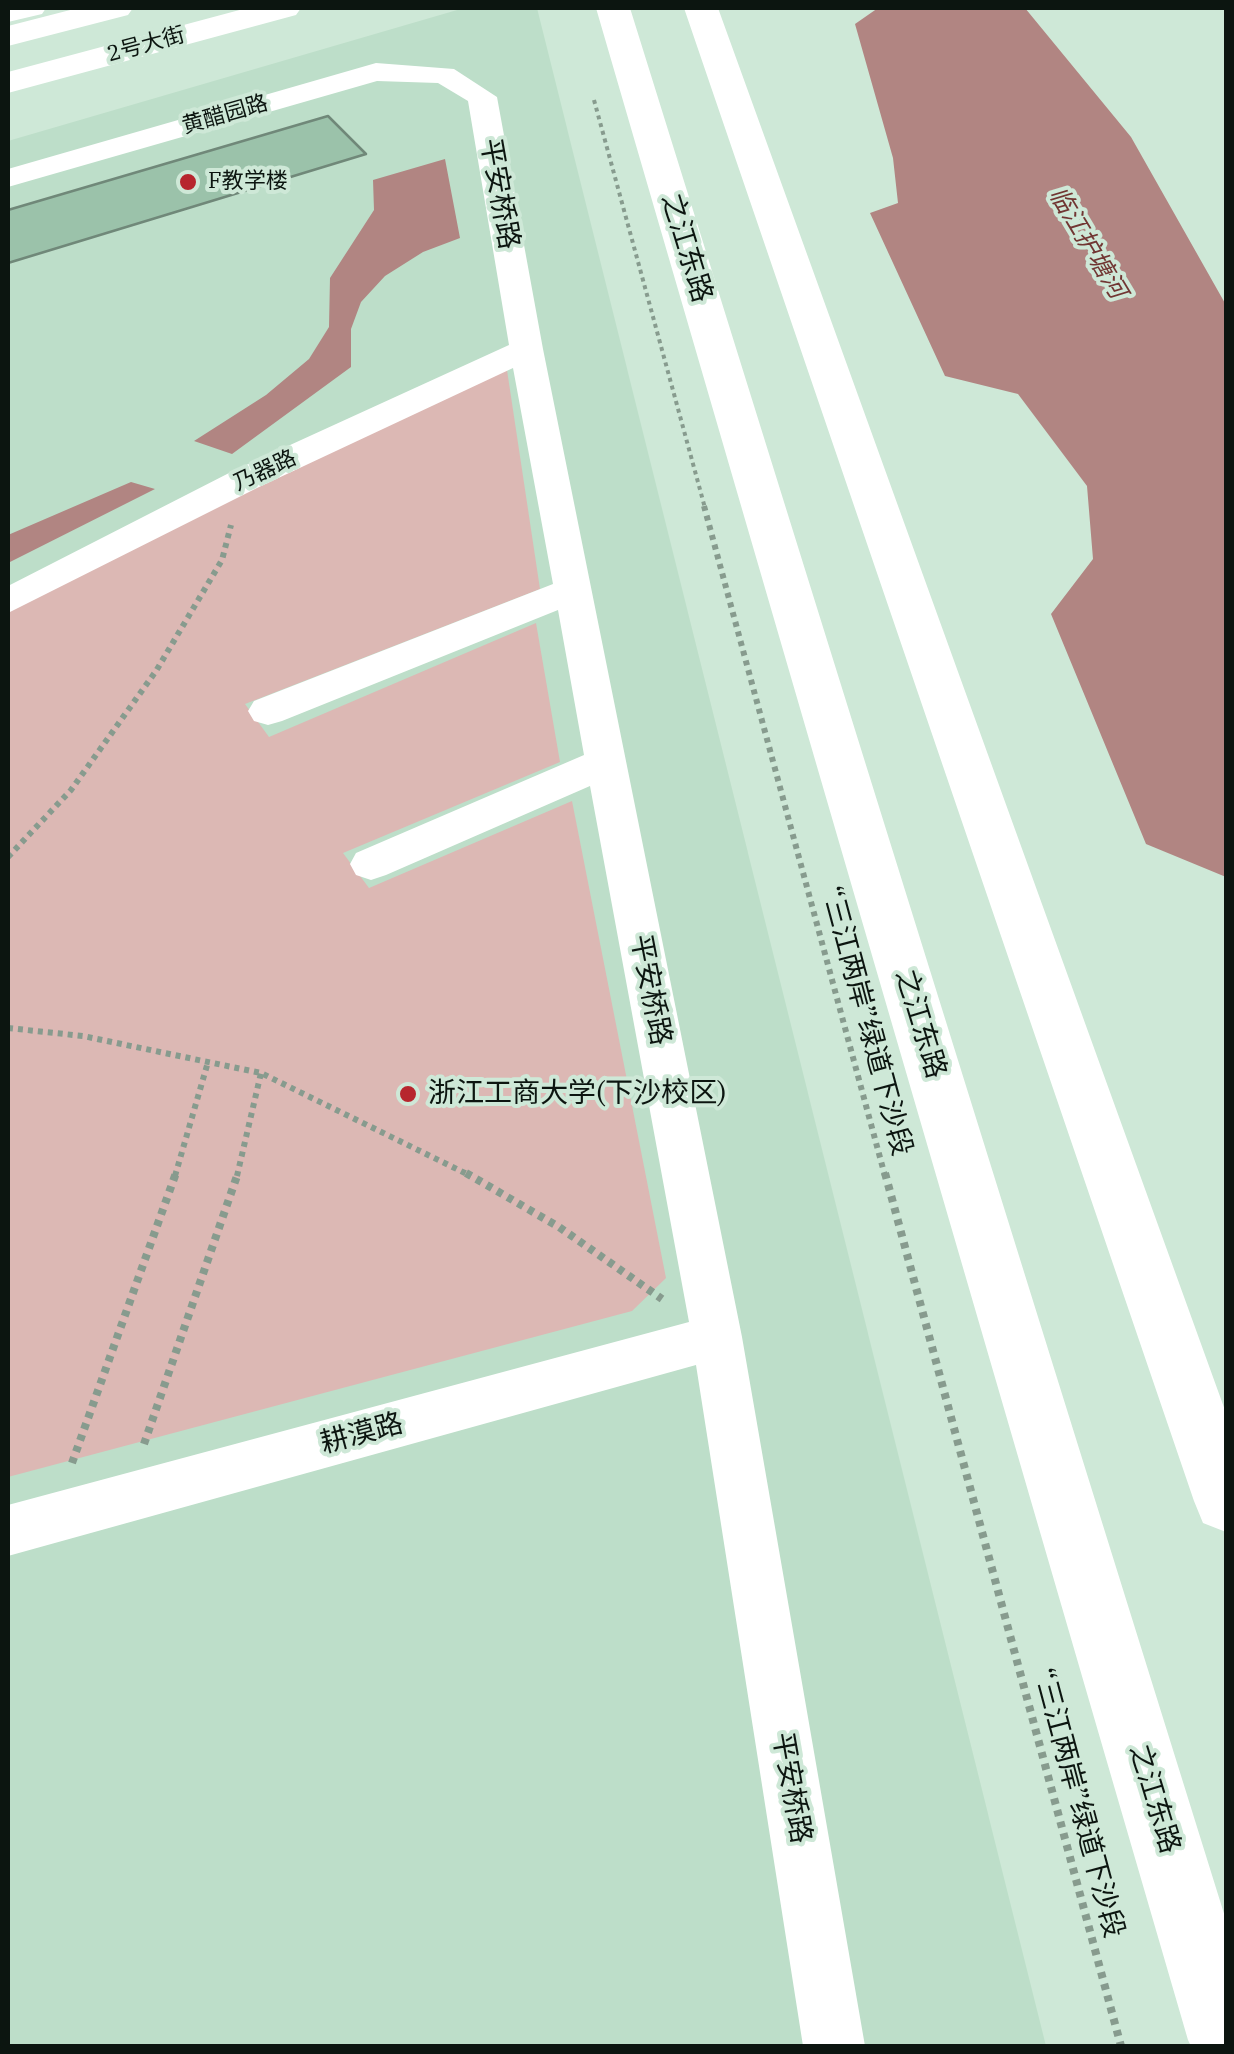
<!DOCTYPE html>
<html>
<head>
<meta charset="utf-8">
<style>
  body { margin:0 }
  #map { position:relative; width:1234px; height:2054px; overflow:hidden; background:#cee8d7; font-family:"IBM Plex Serif",serif }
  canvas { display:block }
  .frame { position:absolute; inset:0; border:10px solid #0c1510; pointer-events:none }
</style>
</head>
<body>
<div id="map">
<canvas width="1234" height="2054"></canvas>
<div class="frame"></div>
</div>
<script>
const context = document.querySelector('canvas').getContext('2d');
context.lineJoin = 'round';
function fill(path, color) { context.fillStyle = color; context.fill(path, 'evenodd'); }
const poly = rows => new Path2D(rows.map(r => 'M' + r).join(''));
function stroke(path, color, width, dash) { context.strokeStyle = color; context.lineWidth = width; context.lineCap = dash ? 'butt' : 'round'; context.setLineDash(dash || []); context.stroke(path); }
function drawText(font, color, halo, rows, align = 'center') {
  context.font = font + ' "IBM Plex Serif","Noto Sans SC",serif'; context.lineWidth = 8; context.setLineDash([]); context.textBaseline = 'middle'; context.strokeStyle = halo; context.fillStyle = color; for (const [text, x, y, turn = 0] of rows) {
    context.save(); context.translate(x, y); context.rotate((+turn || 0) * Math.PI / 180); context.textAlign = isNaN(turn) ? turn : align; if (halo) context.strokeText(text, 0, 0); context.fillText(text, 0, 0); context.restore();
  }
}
fill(poly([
  [464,8,537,8,1046,2046,8,2046,8,141]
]), '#bddec9');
fill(poly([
  [507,370,540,589,245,704,269,737,536,623,560,762,343,853,369,888,572,801,666,1278,632,1311,8,1477,8,597]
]), '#dcb8b4');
fill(poly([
  [878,8,1025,8,1131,137,1226,305,1226,877,1146,844,1051,614,1093,559,1087,486,1018,394,945,376,870,213,898,203,893,158,855,24],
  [445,159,460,238,423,252,385,276,361,302,351,329,351,367,232,454,194,441,266,395,309,359,329,327,330,278,374,210,373,180],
  [131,482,155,489,8,563,8,535]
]), '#b18582');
const building = poly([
  [328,116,366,154,8,263,8,210,328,116]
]);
fill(building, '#9bc2aa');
stroke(building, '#708879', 2.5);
stroke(poly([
  [594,100,705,508]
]), '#879b8e', 4, [4, 4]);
stroke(poly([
  [704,506,885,1176],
  [8,857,71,790,156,671,222,560,231,525],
  [8,1028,83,1036,261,1073,471,1176],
  [175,1176,208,1062],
  [237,1176,261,1073]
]), '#879b8e', 6, [5, 5]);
stroke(poly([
  [466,1173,559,1227,662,1299],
  [885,1173,1121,2046],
  [144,1444,238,1173],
  [72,1463,176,1173]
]), '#879b8e', 8, [6, 6]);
fill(poly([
  [8,8,46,8,42,14,8,22,8,8],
  [376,63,454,69,497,97,543,349,742,1337,865,2046,803,2046,696,1365,8,1556,8,1505,689,1322,590,786,386,875,371,880,356,875,350,864,356,853,584,755,558,610,282,721,268,725,254,721,248,711,254,701,553,584,513,368,257,488,8,613,8,586,231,472,509,345,468,101,438,83,377,81,8,187,8,169,376,63]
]), '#fff');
fill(poly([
  [596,8,630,8,1226,1920,1226,2046,1191,2046,1188,2040,596,8],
  [684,8,718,8,1226,1413,1226,1532,1203,1523,1194,1501,684,8]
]), '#fff');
fill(poly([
  [78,8,133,8,128,15,8,46,8,26,78,8],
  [247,8,301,8,296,15,8,93,8,72,247,8]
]), '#fff');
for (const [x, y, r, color] of [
  [188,182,10,"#b7262e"],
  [408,1094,10,"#b7262e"]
]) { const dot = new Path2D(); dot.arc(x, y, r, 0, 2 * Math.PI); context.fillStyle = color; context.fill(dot); stroke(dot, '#cee8d7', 4); }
drawText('22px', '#0c1510', '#cee8d7', [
  ["2号大街",146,45,-15],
  ["黄醋园路",225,115,-16],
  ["乃器路",265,471,-25]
]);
drawText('22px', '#0c1510', '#cee8d7', [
  ["F教学楼",208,182]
], 'left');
drawText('italic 25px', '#713633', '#cee8d7', [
  ["临江护塘河",1087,243,59]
]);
drawText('28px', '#0c1510', '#cee8d7', [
  ["平安桥路",499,194,80],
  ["之江东路",686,248,73],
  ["平安桥路",650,990,79],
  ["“三江两岸”绿道下沙段",866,1021,75],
  ["之江东路",920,1024,73],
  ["耕漠路",362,1434,-15],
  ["平安桥路",791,1788,80],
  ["之江东路",1154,1799,73],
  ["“三江两岸”绿道下沙段",1078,1803,75]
]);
drawText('28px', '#0c1510', '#cee8d7', [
  ["浙江工商大学(下沙校区)",428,1094]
], 'left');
</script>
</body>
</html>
